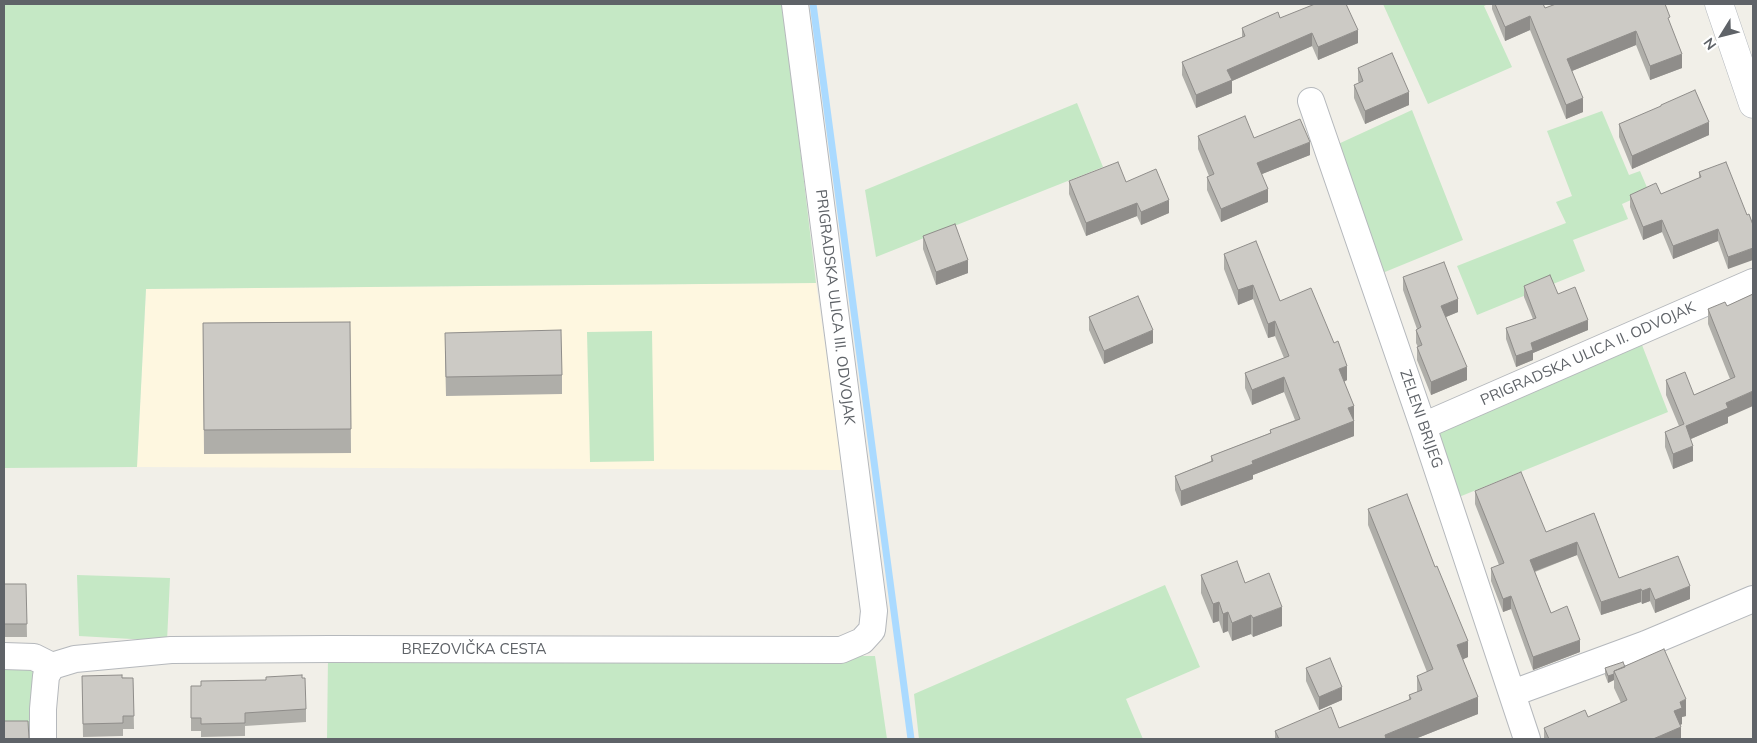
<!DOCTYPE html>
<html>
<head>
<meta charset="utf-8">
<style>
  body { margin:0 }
  #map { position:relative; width:1757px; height:743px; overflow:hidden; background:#f1efe8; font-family:Mulish,sans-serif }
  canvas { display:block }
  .frame { position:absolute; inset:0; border:5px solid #5f6368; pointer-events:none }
  .north { position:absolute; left:1697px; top:10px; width:50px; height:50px; -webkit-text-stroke:4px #fff; paint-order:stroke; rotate:234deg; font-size:14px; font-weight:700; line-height:20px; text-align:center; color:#5f6368 }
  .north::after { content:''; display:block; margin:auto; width:18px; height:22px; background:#5f6368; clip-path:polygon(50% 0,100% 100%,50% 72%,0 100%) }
</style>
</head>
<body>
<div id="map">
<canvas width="1757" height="743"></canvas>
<div class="frame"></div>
<div class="north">N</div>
</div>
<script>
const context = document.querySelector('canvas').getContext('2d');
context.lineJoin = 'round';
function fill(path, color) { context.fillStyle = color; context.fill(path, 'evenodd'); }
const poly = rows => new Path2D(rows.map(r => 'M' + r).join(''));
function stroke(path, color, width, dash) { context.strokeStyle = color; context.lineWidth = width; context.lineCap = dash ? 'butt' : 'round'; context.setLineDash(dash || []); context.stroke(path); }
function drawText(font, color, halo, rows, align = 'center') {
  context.font = font + ' Mulish,sans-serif'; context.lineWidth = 4; context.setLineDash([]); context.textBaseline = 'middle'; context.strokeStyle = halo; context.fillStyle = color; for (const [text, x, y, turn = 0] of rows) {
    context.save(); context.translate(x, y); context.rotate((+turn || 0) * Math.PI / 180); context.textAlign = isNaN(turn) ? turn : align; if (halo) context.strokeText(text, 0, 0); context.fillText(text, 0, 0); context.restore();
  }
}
fill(poly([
  [816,283,843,470,137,467,146,289]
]), '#fef7e0');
fill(poly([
  [4,4,783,4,816,283,146,289,137,467,4,468],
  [1383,4,1488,4,1484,6,1512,67,1428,104],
  [1077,103,1103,167,876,257,865,190],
  [1412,110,1463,240,1380,274,1336,145],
  [1602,111,1629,175,1640,171,1649,192,1622,204,1628,219,1573,240,1585,271,1477,315,1457,266,1566,223,1556,202,1572,196,1547,131],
  [652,331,654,461,590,462,587,332],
  [1642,345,1668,412,1454,499,1435,435],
  [77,575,170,578,167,641,79,636],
  [1165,585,1200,667,1126,699,1143,739,919,739,914,694],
  [875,656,887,739,327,739,328,657],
  [4,665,36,670,38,732,4,731]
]), '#c5e8c5');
stroke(poly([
  [813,4,911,739]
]), '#aadaff', 7);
const street = poly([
  [1311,101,1423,426,1527,739],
  [1423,426,1753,282],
  [4,656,34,657,52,666],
  [1513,693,1646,644,1753,599],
  [43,739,43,709,46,676,52,666,75,659,171,650,331,649,841,650,862,641,872,630,874,611,795,4]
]);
const secondary = poly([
  [1719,4,1753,104]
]);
stroke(street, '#b5b8bc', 28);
stroke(secondary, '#b6babf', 29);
stroke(street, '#fff', 26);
stroke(secondary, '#fff', 28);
fill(poly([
  [1492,4,1543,4,1545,8,1670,24,1682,68,1650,80,1636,45,1572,71,1583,112,1566,119,1530,30,1505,41,1492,9],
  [1280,18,1358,43,1318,60,1312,46,1232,81,1232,93,1196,108,1182,75,1182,62,1242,37,1242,28],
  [1358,68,1409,105,1365,124,1354,98,1354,85,1359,83,1358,81],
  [1661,105,1709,135,1632,169,1619,137,1619,124,1661,107],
  [1198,136,1254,138,1310,155,1262,174,1268,202,1221,222,1207,190,1207,177,1209,176,1198,149],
  [1699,172,1747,215,1728,269,1718,241,1673,259,1662,232,1643,240,1630,207,1630,195,1661,194,1699,178],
  [1069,181,1126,182,1169,213,1141,225,1137,216,1086,236,1069,194],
  [923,236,968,273,936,285,923,249],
  [1224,254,1280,301,1347,380,1344,382,1354,406,1354,436,1253,475,1253,479,1181,506,1175,490,1175,476,1211,461,1211,456,1270,433,1270,430,1295,420,1284,392,1252,405,1245,388,1245,373,1284,358,1275,336,1268,338,1253,299,1238,305,1224,269],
  [1403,277,1458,312,1446,317,1467,380,1431,395,1417,360,1417,347,1418,347,1416,343,1416,330,1417,329,1403,290],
  [1524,286,1558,294,1588,330,1533,353,1533,360,1516,367,1506,339,1506,328,1533,319,1524,297],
  [1753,294,1728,417,1728,423,1691,439,1693,461,1673,469,1665,447,1665,432,1679,426,1666,395,1666,380,1694,395,1730,379,1708,324,1708,309,1727,306],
  [1089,317,1153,343,1104,364,1089,330],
  [350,322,351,453,204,454,203,323],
  [445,351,562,375,562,394,446,396],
  [1475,491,1546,532,1594,513,1619,578,1690,599,1655,613,1650,601,1642,604,1641,602,1601,615,1577,555,1535,572,1551,613,1580,652,1533,670,1511,609,1503,612,1491,581,1491,568,1499,565,1475,504],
  [1368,509,1468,657,1463,659,1478,714,1415,739,1275,739,1275,731,1339,728,1409,700,1409,695,1417,692,1417,676,1427,672,1368,525],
  [1201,575,1245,583,1282,626,1253,637,1251,634,1232,641,1228,631,1223,633,1219,621,1213,623,1201,593],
  [4,584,26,584,27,637,4,637],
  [1625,667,1686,716,1682,717,1682,724,1680,725,1681,739,1544,739,1544,728,1588,717,1621,703,1614,688,1614,680,1608,683,1605,675,1605,668],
  [1306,668,1342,700,1319,710,1306,681],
  [82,676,133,678,134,729,123,729,123,736,83,737],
  [191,686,306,709,306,722,245,726,245,736,201,737,201,731,191,731]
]), '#afaea9');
fill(poly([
  [1530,16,1530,30,1505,41,1505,27],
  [1358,30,1358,43,1318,60,1318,47],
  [1636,31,1636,45,1567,73,1567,59],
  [1312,33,1312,46,1232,81,1232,93,1196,108,1196,95,1227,70],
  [1682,54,1682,68,1650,80,1650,66],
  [1409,92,1409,105,1365,124,1365,111],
  [1583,98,1583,112,1566,119,1566,105],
  [1709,122,1709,135,1632,169,1632,156],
  [1310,142,1310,155,1257,176,1257,163],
  [1268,189,1268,202,1221,222,1221,209],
  [1169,200,1169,213,1141,225,1141,212],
  [1137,203,1137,216,1086,236,1086,223],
  [1662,220,1662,232,1643,240,1643,227],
  [1718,229,1718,241,1673,259,1673,246],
  [1753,248,1753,260,1728,269,1728,257],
  [968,260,968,273,936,285,936,272],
  [1253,285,1253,299,1238,305,1238,290],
  [1458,299,1458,312,1441,319,1441,306],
  [1588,320,1588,330,1533,353,1533,360,1516,367,1516,356,1531,343],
  [1275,321,1275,336,1268,338,1268,324],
  [1153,330,1153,343,1104,364,1104,351],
  [1347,366,1347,380,1339,384,1339,369],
  [1467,367,1467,380,1431,395,1431,382],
  [1284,377,1284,392,1252,405,1252,390],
  [1753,391,1753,406,1728,417,1728,423,1686,441,1686,426,1726,403],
  [1354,406,1354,421,1348,408],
  [1354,421,1354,436,1253,475,1253,479,1181,506,1181,491,1252,461],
  [1693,446,1693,461,1673,469,1673,454],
  [1577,542,1577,555,1530,573,1530,560],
  [1690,586,1690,599,1655,613,1655,600],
  [1650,588,1650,601,1642,604,1642,591],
  [1641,589,1641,602,1601,615,1601,602],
  [1511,596,1511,609,1503,612,1503,599],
  [1219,602,1219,621,1213,623,1213,604],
  [1282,607,1282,626,1253,637,1253,618],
  [1228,612,1228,631,1223,633,1223,614],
  [1251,615,1251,634,1232,641,1232,623],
  [1580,640,1580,652,1533,670,1533,657],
  [1468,641,1468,657,1457,662,1457,645],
  [1614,674,1614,680,1608,683,1608,676],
  [1342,687,1342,700,1319,710,1319,697],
  [1478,697,1478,714,1415,739,1385,739,1385,735],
  [1686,699,1686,716,1682,717,1682,724,1674,728,1674,711,1680,702],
  [1681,727,1681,739,1653,739]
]), '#8f8d8a');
const building = poly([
  [1315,4,1346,4,1358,30,1318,47,1312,33,1227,70,1232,80,1196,95,1182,62,1245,36,1242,28,1278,12,1280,18,1315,4],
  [1495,4,1543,4,1545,8,1556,4,1665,4,1670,17,1668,18,1682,54,1650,66,1636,31,1567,59,1583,98,1566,105,1530,16,1505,27,1495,4],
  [1392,53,1409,92,1365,111,1354,85,1363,81,1358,68,1392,53],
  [1695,90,1709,122,1632,156,1619,124,1661,106,1661,105,1695,90],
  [1245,116,1254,138,1300,119,1310,142,1257,163,1268,189,1221,209,1207,177,1214,174,1198,136,1245,116],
  [1118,162,1126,182,1156,169,1169,200,1141,212,1137,203,1086,223,1069,181,1118,162],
  [1726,162,1747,215,1749,214,1753,225,1753,248,1728,257,1718,229,1673,246,1662,220,1643,227,1630,195,1656,183,1661,194,1701,177,1699,172,1726,162],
  [955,224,968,260,936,272,923,236,955,224],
  [1256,241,1280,301,1311,288,1334,343,1338,341,1347,366,1339,369,1354,406,1348,408,1354,421,1252,461,1253,464,1181,491,1175,476,1213,461,1211,456,1271,433,1270,430,1300,419,1284,377,1252,390,1245,373,1289,356,1275,321,1268,324,1253,285,1238,290,1224,254,1256,241],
  [1444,262,1458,299,1441,306,1467,367,1431,382,1417,347,1422,345,1416,330,1421,327,1403,277,1444,262],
  [1550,275,1558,294,1575,287,1588,320,1531,343,1533,350,1516,356,1506,328,1536,318,1524,286,1550,275],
  [1753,294,1753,391,1726,403,1728,408,1686,426,1693,446,1673,454,1665,432,1684,424,1666,380,1685,372,1694,395,1735,377,1708,309,1725,302,1727,306,1753,294],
  [1138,296,1153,330,1104,351,1089,317,1138,296],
  [350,322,351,429,204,430,203,323,350,322],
  [561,330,562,375,446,377,445,333,561,330],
  [1521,472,1546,532,1594,513,1619,578,1678,556,1690,586,1655,600,1650,588,1642,591,1641,589,1601,602,1577,542,1530,560,1551,613,1567,606,1580,640,1533,657,1511,596,1503,599,1491,568,1504,563,1475,491,1521,472],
  [1407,494,1435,567,1437,566,1468,641,1457,645,1478,697,1385,735,1386,739,1279,739,1275,731,1331,707,1339,728,1411,699,1409,695,1422,690,1417,676,1433,669,1368,509,1407,494],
  [1237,561,1245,583,1269,573,1282,607,1253,618,1251,615,1232,623,1228,612,1223,614,1219,602,1213,604,1201,575,1237,561],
  [4,584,26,584,27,624,4,624,4,584],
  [1664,649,1686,699,1680,702,1682,708,1674,711,1681,727,1653,739,1549,739,1544,728,1585,710,1588,717,1627,700,1614,671,1664,649],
  [1330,658,1342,687,1319,697,1306,668,1330,658],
  [1623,662,1625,667,1614,671,1614,674,1608,676,1605,668,1623,662],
  [122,675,122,678,133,678,134,716,123,716,123,723,83,724,82,676,122,675],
  [302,675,302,678,305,678,306,709,245,713,245,723,201,724,201,718,191,718,191,686,201,686,201,681,266,680,266,677,302,675],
  [4,721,28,721,29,739,4,739,4,721]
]);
fill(building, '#cccac5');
stroke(building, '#8f8d8a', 1);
drawText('15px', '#5f6368', '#fff', [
  ["PRIGRADSKA ULICA III. ODVOJAK",835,307,83],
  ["PRIGRADSKA ULICA II. ODVOJAK",1588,354,-24],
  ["ZELENI BRIJEG",1421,419,71],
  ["BREZOVIČKA CESTA",474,649]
]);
</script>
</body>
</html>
